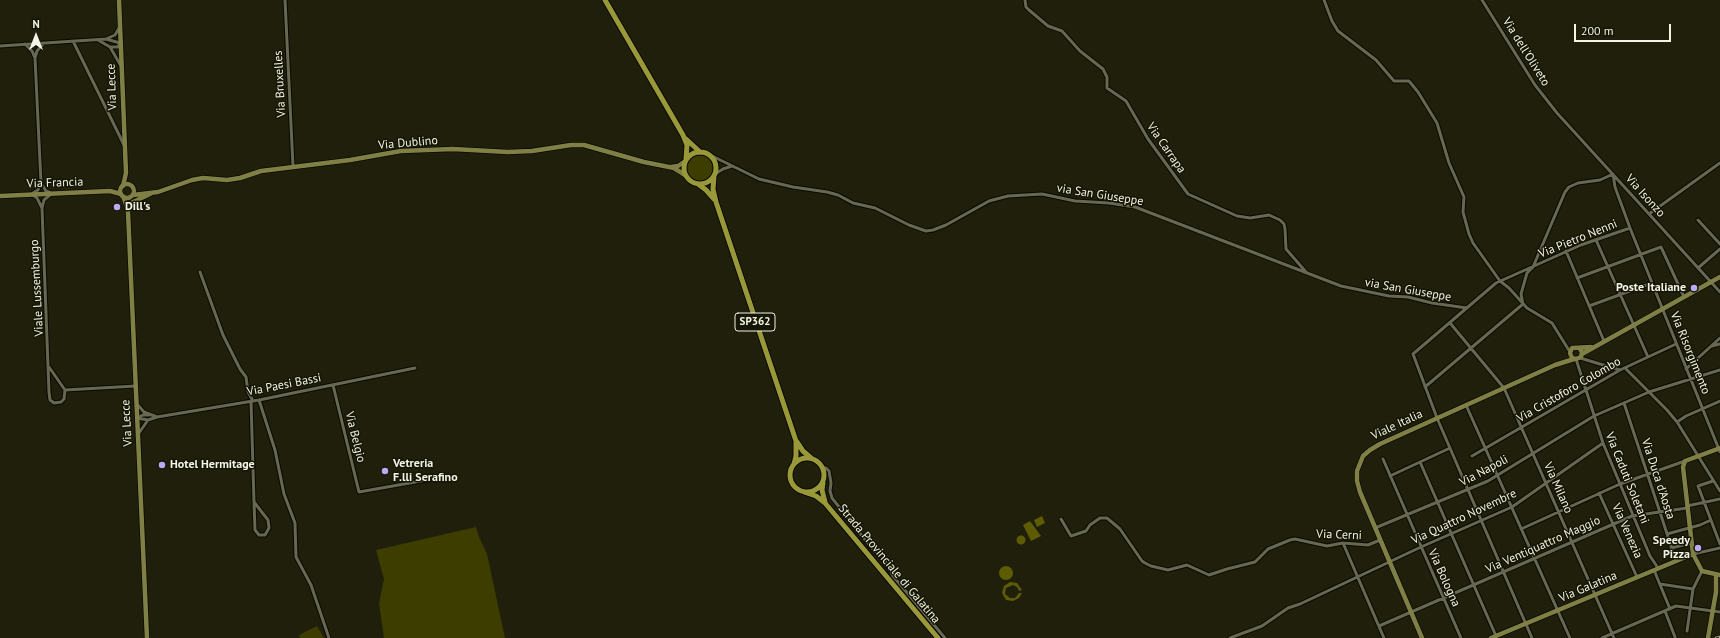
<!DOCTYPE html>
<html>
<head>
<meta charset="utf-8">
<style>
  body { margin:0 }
  #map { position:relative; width:1720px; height:638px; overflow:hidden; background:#1f1f0c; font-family:"PT Sans",sans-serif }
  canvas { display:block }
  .north { position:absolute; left:16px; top:16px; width:40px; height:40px; -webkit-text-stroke:3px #161604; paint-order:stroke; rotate:0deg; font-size:11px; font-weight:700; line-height:16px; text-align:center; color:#f3f3e7 }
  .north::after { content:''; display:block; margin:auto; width:14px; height:18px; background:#f3f3e7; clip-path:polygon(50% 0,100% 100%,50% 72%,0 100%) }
  .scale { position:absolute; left:1574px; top:24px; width:97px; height:18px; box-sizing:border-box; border:2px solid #f3f3e7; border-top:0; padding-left:5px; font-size:12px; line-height:14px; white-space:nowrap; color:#f3f3e7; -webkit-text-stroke:3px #161604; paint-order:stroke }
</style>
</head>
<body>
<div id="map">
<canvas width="1720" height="638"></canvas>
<div class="north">N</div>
<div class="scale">200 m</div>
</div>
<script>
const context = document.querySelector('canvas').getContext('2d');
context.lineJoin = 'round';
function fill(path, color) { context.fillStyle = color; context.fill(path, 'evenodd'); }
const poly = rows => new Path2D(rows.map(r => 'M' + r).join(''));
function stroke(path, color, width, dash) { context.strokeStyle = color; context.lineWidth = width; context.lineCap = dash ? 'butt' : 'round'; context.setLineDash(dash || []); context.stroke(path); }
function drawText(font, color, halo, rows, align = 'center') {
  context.font = font + ' "PT Sans",sans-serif'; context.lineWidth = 3; context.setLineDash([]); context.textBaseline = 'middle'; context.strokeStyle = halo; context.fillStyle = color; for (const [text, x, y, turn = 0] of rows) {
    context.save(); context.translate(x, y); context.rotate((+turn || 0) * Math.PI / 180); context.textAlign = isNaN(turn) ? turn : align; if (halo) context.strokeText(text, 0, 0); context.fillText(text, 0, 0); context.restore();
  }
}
fill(poly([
  '685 168a14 14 0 1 1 28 0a14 14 0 1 1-28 0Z',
  [476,527,479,537,487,554,505,638,384,638,379,603,384,579,376,550],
  [317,626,324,638,300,638,299,635]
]), '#3e3d00');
fill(poly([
  [1042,516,1045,523,1037,527,1034,520],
  [1030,521,1041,536,1031,541,1023,525],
  '1016.5 540a4.5 4.5 0 1 1 9 0a4.5 4.5 0 1 1-9 0Z',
  '999 573a7 7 0 1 1 14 0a7 7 0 1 1-14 0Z',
  [1010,582,1017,583,1022,590,1019,591,1017,587,1013,585,1006,588,1005,594,1010,598,1015,598,1019,593,1022,593,1019,598,1013,601,1006,600,1002,593,1004,586]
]), '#5d5c04');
const street = poly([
  [285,0,293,166],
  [1025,0,1026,7,1029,10,1048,26,1062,31,1080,51,1103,69,1107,77,1107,88,1126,101,1148,139,1188,194,1237,216,1250,218,1269,215,1280,220,1284,224,1285,229,1286,249,1306,272],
  [1324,0,1332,21,1338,31,1376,60,1394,81,1409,81,1418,92,1437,123,1449,163,1464,197,1463,212,1469,234,1473,243,1500,281,1509,288,1527,308,1552,323,1570,352],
  [1482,0,1535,85,1557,113,1720,292],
  [106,39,120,43,118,47,110,47],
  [98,40,110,47,121,66],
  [73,41,124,145],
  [25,44,32,51,35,58,41,183,38,190,33,193],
  [0,46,106,39,115,35,119,28],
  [35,58,37,51,44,43],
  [708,154,759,179,793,187,827,192,838,195,853,203,875,208,909,225,926,231,933,230,946,225,989,201,1008,196,1042,194,1075,201,1109,203,1135,207,1341,286,1389,296,1408,297,1432,303,1467,308],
  [715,174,723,169,732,166],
  [41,183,46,191,51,193],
  [33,195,37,198,42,208],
  [1649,214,1720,163],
  [1698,220,1720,244],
  [1596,240,1648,357],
  [1566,251,1604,341],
  [1698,268,1720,249],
  [200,272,223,335,240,369,246,377,248,392,253,401],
  [1577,278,1661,247,1684,297],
  [1523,304,1521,294,1527,273,1533,267,1565,192,1569,187,1578,183,1600,180,1613,174,1615,187,1630,228,1720,452],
  [1589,306,1652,283],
  [1450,323,1504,388,1614,638],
  [1712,346,1720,344],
  [1580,358,1620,370],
  [1576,359,1603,443,1650,556,1658,568],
  [49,367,65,390,64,399,61,402,54,403,50,400,49,392,42,208,44,200,51,194],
  [1625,368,1667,410,1677,422,1720,491],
  [1686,369,1720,338],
  [333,385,359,492,438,478],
  [1425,387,1523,304],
  [65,390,136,386],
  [259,400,275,450,284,494,295,523,296,557,311,585,329,638],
  [251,401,254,502,255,530,259,535,265,535,269,528,268,520,254,502],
  [1624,403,1676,561],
  [137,404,144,412,157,417],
  [1466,405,1570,638],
  [137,418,143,415,149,415],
  [137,418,148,420],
  [1677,422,1686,416,1720,401],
  [139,433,148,420,157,417,259,400,415,368],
  [1472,456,1620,370,1676,344],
  [1383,459,1461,638],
  [1420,462,1496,636],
  [823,468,826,468,829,471,831,483,830,491,832,498,870,546,885,561,893,576,945,638],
  [1390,476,1450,448],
  [1713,481,1698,486,1720,544],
  [1599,493,1637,577],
  [1687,506,1720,499],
  [1061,519,1071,536,1086,531,1090,525,1100,518,1107,518,1120,529,1142,561,1145,563,1151,566,1168,570,1187,565,1209,575,1227,569,1255,562,1268,549,1290,540,1295,539,1327,546,1343,543,1368,545,1380,540],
  [1375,528,1488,481,1594,416,1649,392,1720,370],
  [1521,529,1620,484,1685,461],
  [1667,534,1700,525,1711,520],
  [1343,543,1384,638],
  [1671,548,1692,543],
  [1693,554,1720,548],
  [1654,570,1670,609],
  [1660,584,1693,589],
  [1665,611,1675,637],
  [1379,626,1632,516,1687,508],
  [1687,631,1693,589,1702,571],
  [1230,638,1262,626,1288,608,1300,604,1421,547,1512,507,1603,443],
  [1532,638,1437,418,1413,354,1496,283,1581,245,1630,228],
  [1602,638,1676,606,1720,612]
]);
const secondary = poly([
  [119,0,126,173,123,186],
  [671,167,678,166,684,162],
  '120 191a7 7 0 1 1 14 0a7 7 0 1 1-14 0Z',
  [133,195,158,192,192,180,203,178,227,180,240,178,261,171,350,160,401,151,453,149,508,152,532,151,571,145,584,145,644,162,674,168,685,175],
  [0,196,110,191,121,194],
  [123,196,127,207,128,212,147,638],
  [127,207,133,202,150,194],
  [1580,349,1582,352,1581,357,1576,359,1572,358,1570,353,1572,348,1591,347],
  [1582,354,1720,277],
  [1720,448,1685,461,1683,467,1693,554,1702,571,1720,575],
  [1422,638,1360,492,1357,481,1357,471,1363,456,1370,450,1380,444,1555,365,1574,359],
  [1491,638,1693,554],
  [1708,638,1716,592,1716,575]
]);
const primary = poly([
  [605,0,683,135,687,145,686,159],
  [686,139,700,152],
  '684 168a16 16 0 1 1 32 0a16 16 0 1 1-32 0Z',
  [714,176,713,189,716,202,796,441,796,456,794,464],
  [698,184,706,190,714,199],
  [797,442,803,451,811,458],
  '790 475a17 17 0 1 1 34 0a17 17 0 1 1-34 0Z',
  [823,483,822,490,825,502],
  [804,492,816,496,825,503,938,638]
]);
stroke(street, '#090900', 5);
stroke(secondary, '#090900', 6);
stroke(primary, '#090900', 7);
stroke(street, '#676852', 3);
stroke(secondary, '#808046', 4.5);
stroke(primary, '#99993a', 5);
const rail = poly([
  [1716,638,1720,637]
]);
stroke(rail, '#afafa0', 2.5);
stroke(rail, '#161604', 1, [3]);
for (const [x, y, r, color] of [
  [117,207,4,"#baaaf6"],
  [1694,288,4,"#baaaf6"],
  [162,465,4,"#baaaf6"],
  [385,471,4,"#baaaf6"],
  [1698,548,4,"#baaaf6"]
]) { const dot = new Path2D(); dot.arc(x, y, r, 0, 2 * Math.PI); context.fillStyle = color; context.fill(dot); stroke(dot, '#161604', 1.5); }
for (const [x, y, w] of [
  [755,322,40]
]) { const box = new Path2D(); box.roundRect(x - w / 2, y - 9, w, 18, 3); context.fillStyle = '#161604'; context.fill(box); stroke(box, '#f3f3e7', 1); }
drawText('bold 11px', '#f3f3e7', null, [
  ["SP362",755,322]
]);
drawText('12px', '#f3f3e7', '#161604', [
  ["Via dell'Oliveto",1526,52,58],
  ["Via Bruxelles",280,84,-93],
  ["Via Lecce",112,87,-92],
  ["Via Dublino",408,143,-5],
  ["Via Carrapa",1166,148,55],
  ["Via Francia",55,183,-2],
  ["via San Giuseppe",1100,195,9],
  ["Via Isonzo",1645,196,48],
  ["Via Pietro Nenni",1578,239,-22],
  ["Viale Lussemburgo",37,288,-93],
  ["via San Giuseppe",1408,290,10],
  ["Via Risorgimento",1690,353,68],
  ["Via Paesi Bassi",284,385,-11],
  ["Via Cristoforo Colombo",1569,390,-30],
  ["Via Lecce",127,423,-93],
  ["Viale Italia",1397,425,-25],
  ["Via Belgio",355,437,76],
  ["Via Napoli",1484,471,-28],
  ["Via Caduti Soletani",1627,478,68],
  ["Via Duca d'Aosta",1658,479,72],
  ["Via Milano",1558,488,66],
  ["Via Quattro Novembre",1464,517,-25],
  ["Via Venezia",1627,531,66],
  ["Via Cerni",1339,535,2],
  ["Via Ventiquattro Maggio",1543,545,-24],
  ["Strada Provinciale di Galatina",889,564,50],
  ["Via Bologna",1444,578,66],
  ["Via Galatina",1588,587,-23]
]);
drawText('bold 12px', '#f3f3e7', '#161604', [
  ["Dill's",125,207],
  ["Poste Italiane",1686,288,"right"],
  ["Vetreria",393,464],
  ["F.lli Serafino",393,478],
  ["Hotel Hermitage",170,465],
  ["Speedy",1690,541,"right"],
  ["Pizza",1690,555,"right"]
], 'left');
</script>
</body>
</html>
